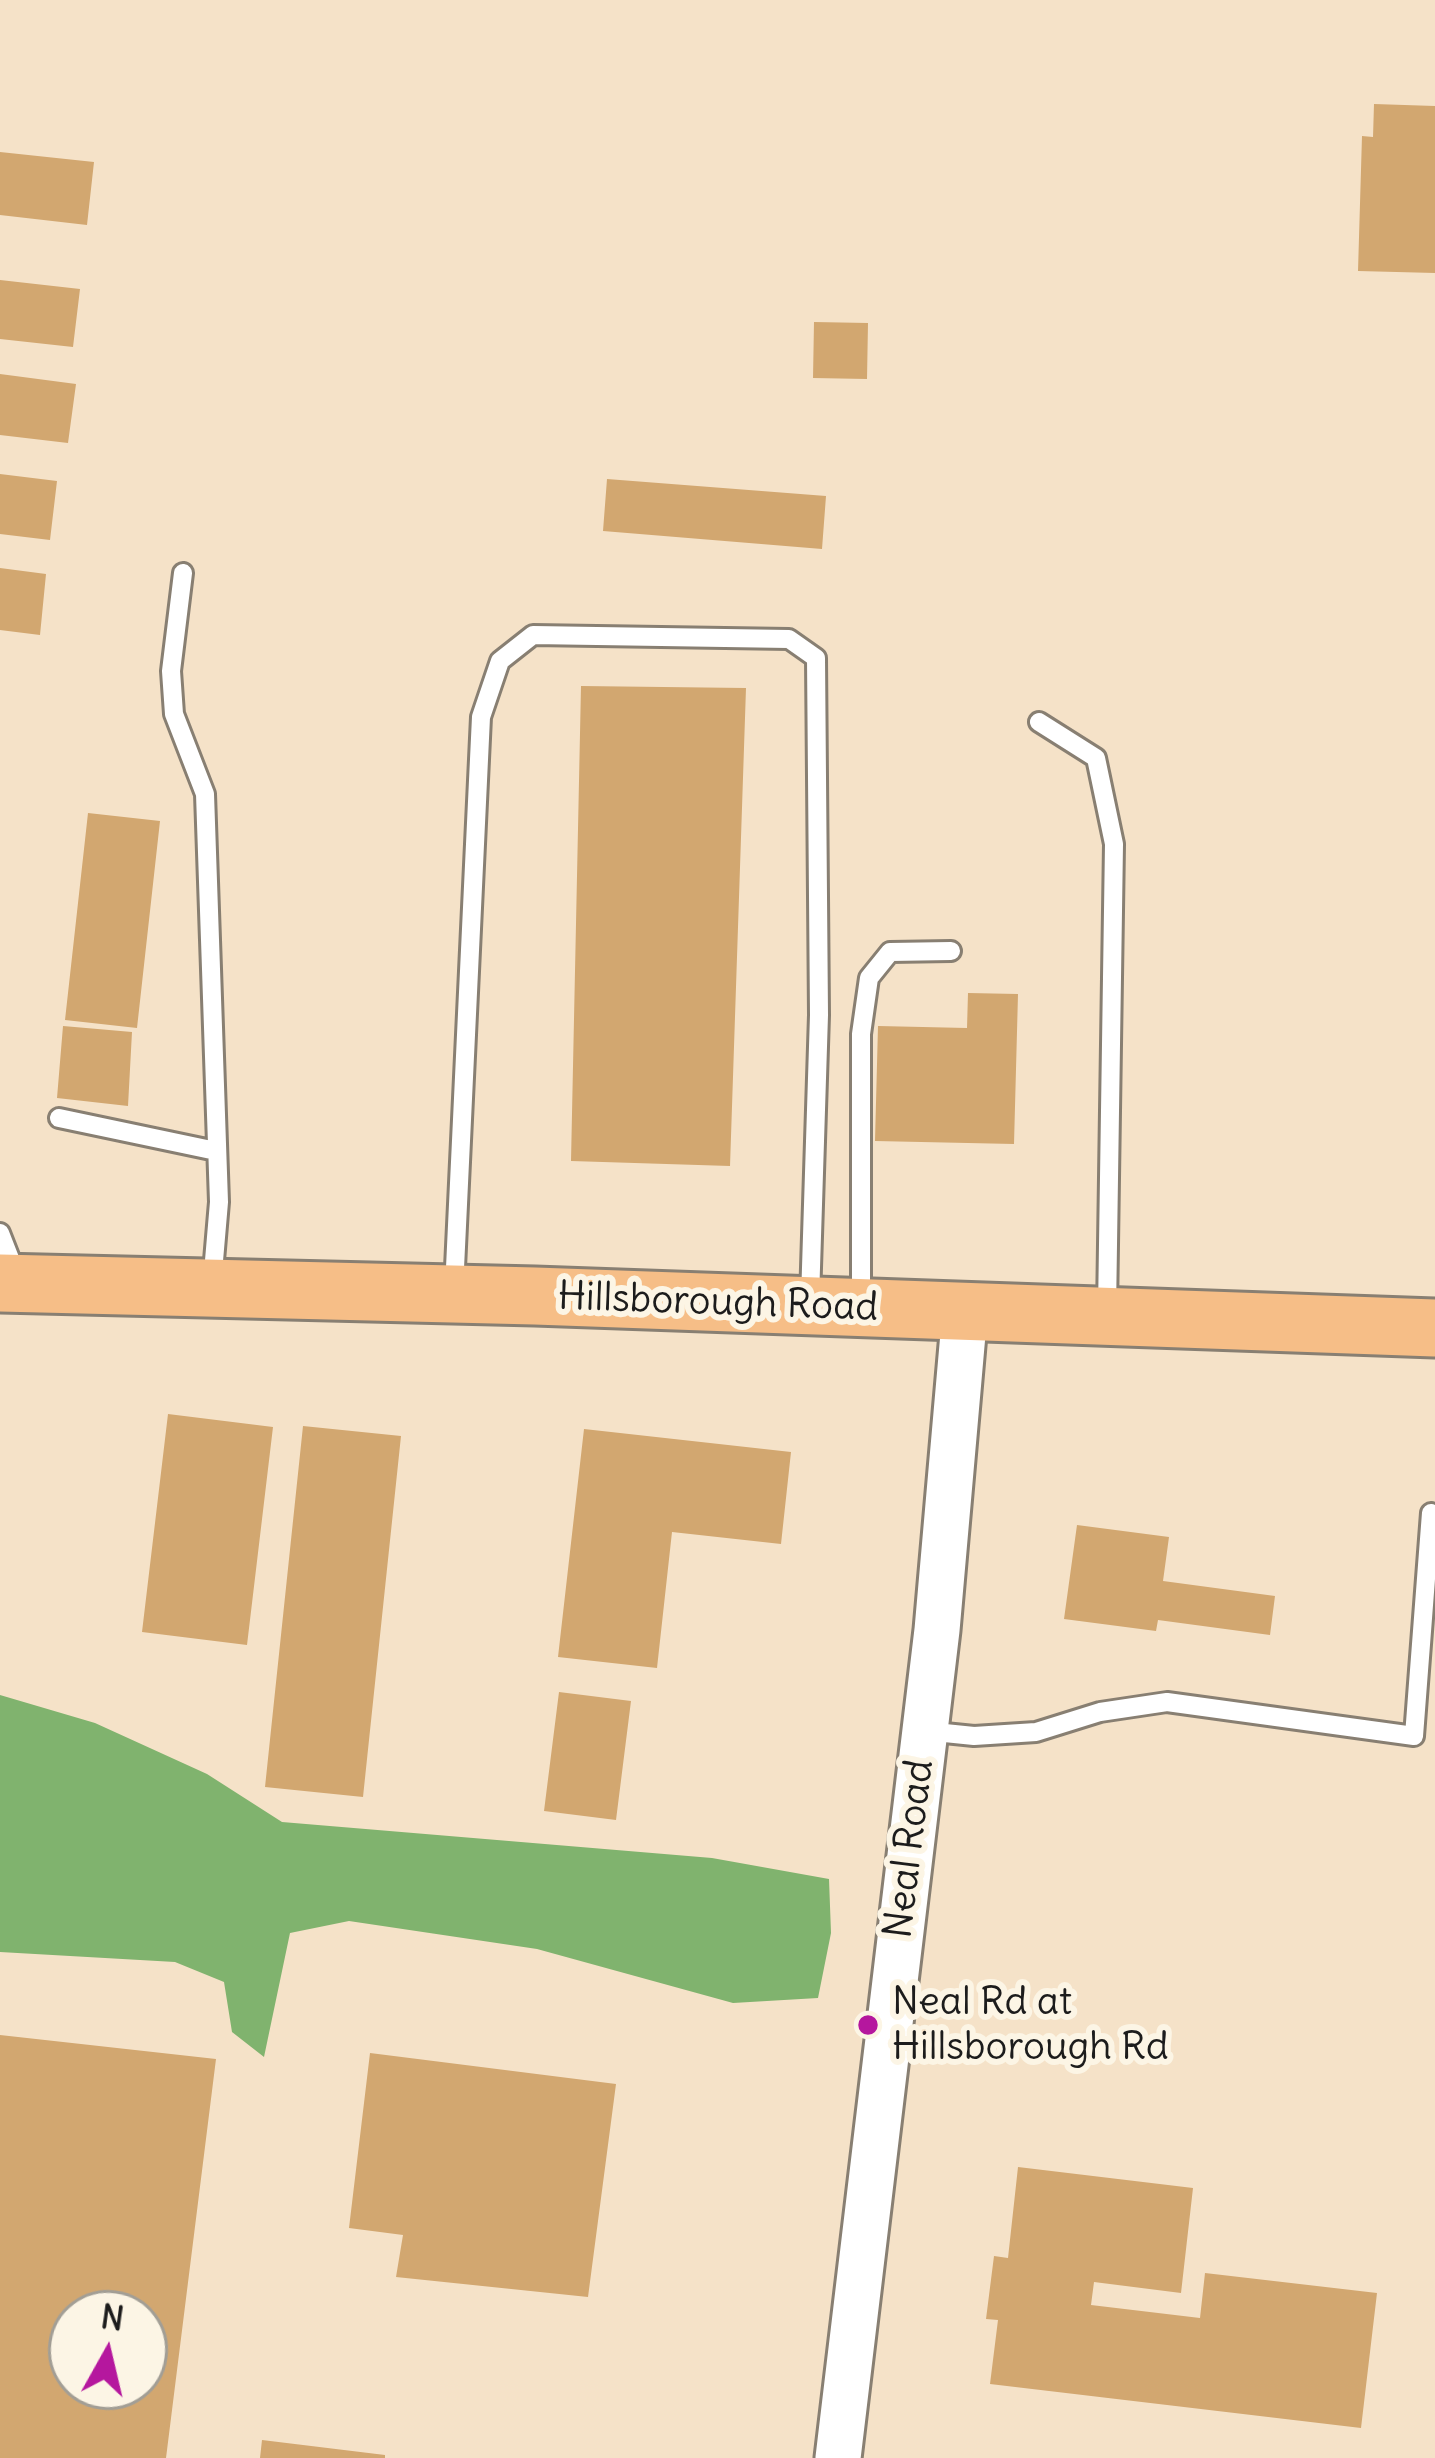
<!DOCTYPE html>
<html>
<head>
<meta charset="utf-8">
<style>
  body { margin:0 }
  #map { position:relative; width:1435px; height:2458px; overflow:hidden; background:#f5e2c8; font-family:Delius,sans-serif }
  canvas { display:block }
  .north { position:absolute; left:48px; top:2290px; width:120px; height:120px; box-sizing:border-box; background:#fcf5e5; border:3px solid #a29e95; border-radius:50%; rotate:8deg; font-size:33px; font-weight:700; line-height:48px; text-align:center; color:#1c1c1c }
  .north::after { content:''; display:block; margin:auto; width:42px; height:54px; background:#b5179e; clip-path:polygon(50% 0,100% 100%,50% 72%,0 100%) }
</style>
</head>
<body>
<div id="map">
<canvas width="1435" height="2458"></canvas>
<div class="north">N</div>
</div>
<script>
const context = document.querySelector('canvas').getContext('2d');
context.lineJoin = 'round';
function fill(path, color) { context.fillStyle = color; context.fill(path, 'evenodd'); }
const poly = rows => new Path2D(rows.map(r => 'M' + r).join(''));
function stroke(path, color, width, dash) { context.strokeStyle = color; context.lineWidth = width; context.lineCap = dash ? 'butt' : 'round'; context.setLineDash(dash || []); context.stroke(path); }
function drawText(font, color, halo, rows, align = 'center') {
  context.font = font + ' Delius,sans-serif'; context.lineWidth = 12; context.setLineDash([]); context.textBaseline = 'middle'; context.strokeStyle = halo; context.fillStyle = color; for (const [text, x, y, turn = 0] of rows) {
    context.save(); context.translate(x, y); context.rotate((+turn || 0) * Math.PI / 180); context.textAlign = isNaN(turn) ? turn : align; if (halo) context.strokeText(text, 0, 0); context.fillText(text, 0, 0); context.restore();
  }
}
fill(poly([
  [0,1695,95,1723,207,1774,282,1822,712,1858,829,1879,831,1933,818,1998,733,2003,537,1949,349,1921,290,1933,264,2057,232,2032,224,1982,175,1962,0,1952]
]), '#80b36e');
fill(poly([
  [1374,104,1435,106,1435,273,1358,271,1362,136,1373,137],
  [0,152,94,162,87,225,0,215],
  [0,280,80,289,73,347,0,339],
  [814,322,868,323,867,379,813,378],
  [0,374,76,384,68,443,0,435],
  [0,474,57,481,50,540,0,534],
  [607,479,826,496,822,549,603,531],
  [0,568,46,574,40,635,0,630],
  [581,686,746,688,730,1166,571,1161],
  [88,813,160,821,137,1028,65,1020],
  [968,993,1018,994,1014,1144,875,1141,878,1026,967,1028],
  [63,1026,132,1032,128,1106,57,1098],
  [168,1414,273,1427,247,1645,142,1632],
  [303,1426,401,1436,363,1797,265,1787],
  [584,1429,791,1452,781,1544,672,1532,657,1668,558,1657],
  [1077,1525,1169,1537,1163,1581,1275,1596,1270,1635,1158,1620,1156,1631,1064,1619],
  [559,1692,631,1701,616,1820,544,1811],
  [0,2035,216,2059,166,2458,0,2458],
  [72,2314,144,2314,144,2386,72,2386],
  [370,2053,616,2084,588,2297,396,2277,403,2235,349,2228],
  [1018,2167,1193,2188,1181,2293,1094,2282,1091,2305,1200,2318,1205,2273,1377,2293,1361,2428,990,2384,998,2320,986,2319,994,2256,1008,2258],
  [262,2440,385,2455,385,2458,260,2458]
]), '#d2a770');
const service = poly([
  [183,573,171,671,174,714,205,794,219,1202,212,1284],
  [1039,722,1096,758,1114,844,1107,1311],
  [59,1118,216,1151],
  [0,1233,16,1274],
  [454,1289,481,717,500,661,533,635,789,639,816,658,819,1015,810,1299],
  [861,1303,861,1034,869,978,890,952,951,951],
  [925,1731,974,1736,1036,1732,1100,1712,1167,1702,1414,1736,1431,1513]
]);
const tertiary = poly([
  [838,2458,937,1630,965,1311]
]);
const primary = poly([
  [0,1283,535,1296,1435,1328]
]);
stroke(service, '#887f72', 24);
stroke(tertiary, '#887f72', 51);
stroke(primary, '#887f72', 63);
stroke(service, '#fff', 18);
stroke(tertiary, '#fff', 45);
stroke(primary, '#f6be87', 57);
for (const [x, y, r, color] of [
  [868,2025,12,"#b5179e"]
]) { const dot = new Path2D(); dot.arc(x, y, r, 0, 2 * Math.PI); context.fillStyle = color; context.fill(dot); stroke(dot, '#fcf5e5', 4.5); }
drawText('39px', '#1c1c1c', '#fcf5e5', [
  ["Hillsborough Road",718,1303,2],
  ["Neal Road",910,1849,-83]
]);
drawText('39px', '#1c1c1c', '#fcf5e5', [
  ["Neal Rd at",892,2003],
  ["Hillsborough Rd",892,2048]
], 'left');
</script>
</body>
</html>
